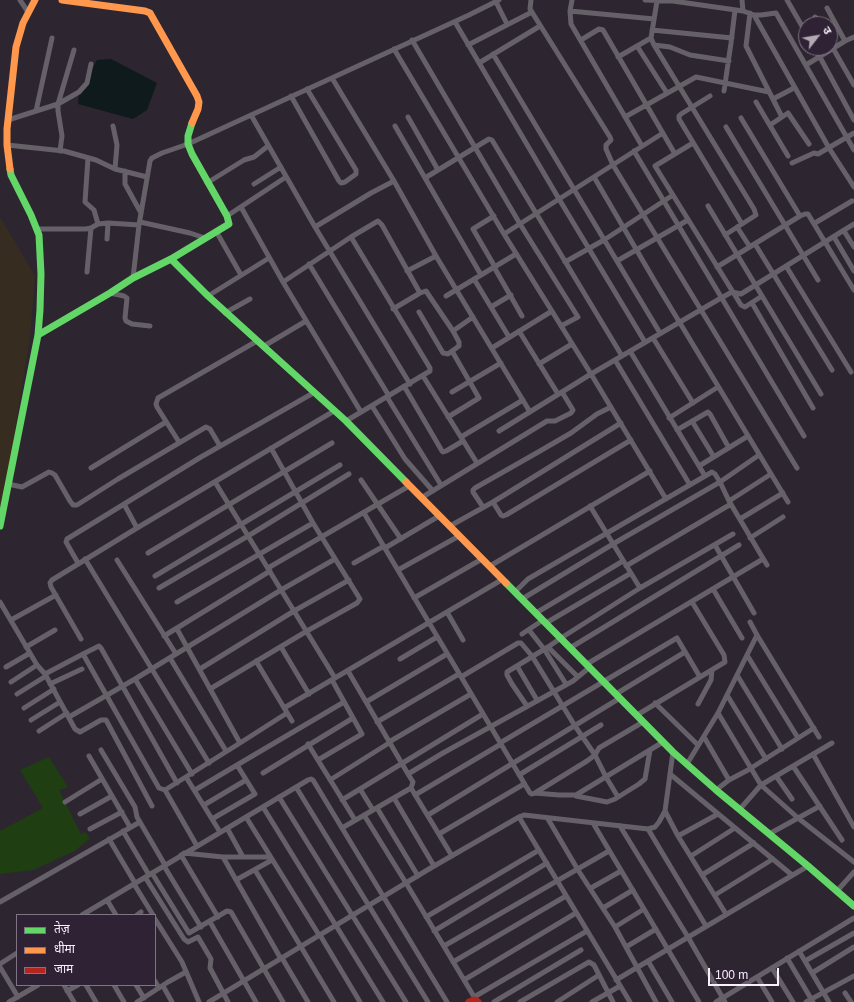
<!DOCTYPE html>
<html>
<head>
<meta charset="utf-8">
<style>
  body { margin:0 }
  #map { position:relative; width:854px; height:1002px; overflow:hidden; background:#2d2630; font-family:Helvetica,"Noto Sans Devanagari",sans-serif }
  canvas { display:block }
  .legend { position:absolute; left:16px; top:914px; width:140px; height:72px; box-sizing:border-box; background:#2e2234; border:1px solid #7f7484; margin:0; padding:5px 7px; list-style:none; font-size:12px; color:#f9f0fc }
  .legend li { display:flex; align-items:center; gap:8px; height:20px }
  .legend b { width:20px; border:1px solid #7f7484 }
  .north { position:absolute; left:798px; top:16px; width:40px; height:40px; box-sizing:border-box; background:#2e2234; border:1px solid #7f7484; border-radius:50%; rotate:59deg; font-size:11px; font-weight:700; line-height:16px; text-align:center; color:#f9f0fc }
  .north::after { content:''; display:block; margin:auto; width:14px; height:18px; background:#b2a9b5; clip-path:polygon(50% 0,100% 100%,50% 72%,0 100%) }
  .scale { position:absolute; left:708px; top:968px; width:71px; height:18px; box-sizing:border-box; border:2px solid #f9f0fc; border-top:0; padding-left:5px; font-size:12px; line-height:14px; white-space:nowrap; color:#f9f0fc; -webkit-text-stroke:3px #2e2234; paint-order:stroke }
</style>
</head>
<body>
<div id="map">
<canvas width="854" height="1002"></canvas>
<ul class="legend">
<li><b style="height:5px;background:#63d668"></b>तेज़</li>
<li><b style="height:5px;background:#ff974d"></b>धीमा</li>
<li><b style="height:5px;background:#b3261e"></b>जाम</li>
</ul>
<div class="north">उ</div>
<div class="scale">100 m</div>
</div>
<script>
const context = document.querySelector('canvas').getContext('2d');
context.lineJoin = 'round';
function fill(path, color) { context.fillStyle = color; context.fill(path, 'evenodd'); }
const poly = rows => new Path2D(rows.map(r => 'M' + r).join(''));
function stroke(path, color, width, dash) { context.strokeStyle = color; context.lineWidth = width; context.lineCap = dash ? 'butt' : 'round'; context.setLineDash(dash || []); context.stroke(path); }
fill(poly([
  [0,217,35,276,30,338,0,523]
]), '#362c20');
fill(poly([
  [49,757,68,787,59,790,81,834,85,832,90,838,75,851,33,870,0,874,0,831,43,808,20,770]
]), '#1f3e11');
fill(poly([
  [111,59,157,83,147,110,133,119,78,104,79,92,97,60]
]), '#0e1a1c');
stroke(poly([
  [20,0,28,12],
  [531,0,530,9,610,137,611,140,606,145,606,149,613,165,797,468],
  [572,0,570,11,571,24,642,146],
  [645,0,673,1,743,11,754,15,761,15,776,13,854,150],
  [742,0,743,11],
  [787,0,806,33],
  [657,1,651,38,654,45,754,209,756,215,725,235],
  [496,2,507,24],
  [827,8,845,41],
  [570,11,654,19],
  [750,13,746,46,782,117],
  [754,15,829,148,854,187],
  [815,17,819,24],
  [455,22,559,199,645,342],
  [652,30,732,38],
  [412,40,520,224,578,317,561,326],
  [581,40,599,29,603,30,675,154],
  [830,43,854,85],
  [468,45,532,12],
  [654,45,670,47,690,55,729,61],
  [637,46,667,93],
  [815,48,854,120],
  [394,49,504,234,591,374,666,499],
  [493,54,660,333],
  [618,57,651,38],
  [479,63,540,26],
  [806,65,845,41,854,37],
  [332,78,394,181,436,256,530,412],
  [724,91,731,43,735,10],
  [291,96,339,181,341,183,345,182,356,174,356,170,307,89],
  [710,96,681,114,679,116,679,119,742,224],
  [773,99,794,88],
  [756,102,788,156],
  [36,111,52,38],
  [251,115,315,227,410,384],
  [408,117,438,170],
  [625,117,696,77,769,92],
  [741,118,800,216],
  [8,120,58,104,79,92,87,83,91,64],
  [770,125,788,113,809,144],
  [113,126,117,145,115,169,147,177],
  [395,126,481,275],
  [726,127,818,280],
  [693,143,655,166,741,305,745,307,762,296,821,394],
  [7,145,64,151,96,160,115,169],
  [60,151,62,136,58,111,58,104,74,50],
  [634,151,804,436],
  [88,158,85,202,94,210,98,224],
  [792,163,814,153,818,154,854,133],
  [125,171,125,184,141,213],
  [594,177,657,285,788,502],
  [425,178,489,139,492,140,622,356],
  [207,183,244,160,254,157,268,146],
  [254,184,281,167],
  [708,206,762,296],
  [241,207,283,282,361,412],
  [227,216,286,177],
  [494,216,473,229,495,267],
  [140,222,190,233,205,238],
  [815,223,852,201],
  [315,227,371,193,394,181],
  [737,227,750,247],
  [37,229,86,229,91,228,98,224,108,223,139,225],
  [216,231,241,275],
  [844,231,854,247],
  [504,234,663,133],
  [834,237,854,271],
  [107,239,108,223],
  [755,244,832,370],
  [617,261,688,220],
  [565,262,604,240,673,195],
  [309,264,389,396],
  [786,266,851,372],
  [494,267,522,316],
  [717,267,800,216,805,214,808,214,854,290],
  [407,271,436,256],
  [87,272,91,228],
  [133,278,139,225,150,161,152,158,162,153,188,144,469,15,499,0],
  [474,279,509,337],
  [283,282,351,237,378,221,382,225,420,293],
  [110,293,124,296,127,298,125,318,126,321,132,324,150,326],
  [208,296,269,258],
  [446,296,516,254],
  [752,303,813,408],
  [491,307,511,295],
  [393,309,420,293,426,291,453,331,459,342,459,346,448,354,443,353,419,312],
  [225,313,250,299],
  [453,331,473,317],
  [519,331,558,394],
  [653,338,693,403],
  [264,346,306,321],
  [492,348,552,311],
  [630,351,705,476],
  [615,360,690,485],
  [539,364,572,344],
  [423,376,477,463],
  [404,386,442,451,443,452,446,451,463,441],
  [452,392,501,363],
  [387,397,441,485],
  [372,406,405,459,433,491],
  [448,417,479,398,452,351],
  [669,418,718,387],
  [346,421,430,371,430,368,351,237],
  [692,421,714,457],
  [677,430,708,412,710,414,729,448],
  [499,431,591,374,721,298,732,292,741,294,854,224],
  [461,437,523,400],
  [179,442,157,407,156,404,158,398,257,341],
  [699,466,748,436],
  [91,468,166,422],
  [361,480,401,539],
  [215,482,335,678],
  [8,484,22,487,49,472,52,473,55,475,70,501,73,505,77,505,118,479,206,427,210,429,220,446],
  [421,498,547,421,555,421,571,413,573,410,562,392],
  [729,501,771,474],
  [493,502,501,515,503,516,506,515,631,440],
  [124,504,137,528],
  [590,506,640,588],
  [483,507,473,492,473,490,475,488,540,451,571,433,597,414,611,407],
  [364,513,530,793,532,794,535,793,587,761,595,755,599,748,643,722],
  [740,519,783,493],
  [450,526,493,502,621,423],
  [750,538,783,517],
  [715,545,754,613],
  [385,548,439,516],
  [148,553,332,443],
  [85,559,209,763],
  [117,560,176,654],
  [78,563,66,542,67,539,201,457,315,392],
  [354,563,384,546],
  [490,566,650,471],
  [626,566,731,504],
  [268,568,409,486],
  [398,570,459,536],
  [155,576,340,465],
  [159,588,248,536,349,474],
  [713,589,742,638],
  [515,592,528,579,712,472,715,474,720,482,729,501,767,565],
  [414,598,482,559],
  [522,599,613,544,720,482,759,455],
  [0,602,37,665,45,674,75,729,80,732,101,720,106,720,152,806],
  [177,602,313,523],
  [447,612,463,640],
  [536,613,623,561],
  [11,620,56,595],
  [750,622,757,635,819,737],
  [546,623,631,573],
  [529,630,544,649,566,684],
  [522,634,543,620],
  [164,636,270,571],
  [81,639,51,587,50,583,52,580,137,528,334,411],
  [26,647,55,630],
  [281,647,309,694],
  [570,648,739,545],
  [83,654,99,646,101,648,177,783],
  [747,655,798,738],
  [170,658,226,751],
  [400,659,437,637],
  [256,661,292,721],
  [587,664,763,559],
  [517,666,537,700],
  [6,667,30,653],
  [200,669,294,611,349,580],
  [348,671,408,774,413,782,411,788,452,856],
  [45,674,83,654,159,788,165,790,197,846],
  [737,675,782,749],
  [461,677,518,643,521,643,532,656,575,726,595,755,606,777,618,797],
  [578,677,548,647,561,638,640,588,733,534],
  [135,679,192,774],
  [11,682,37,665],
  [50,684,82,669],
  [210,689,307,631,357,603,360,599,313,523,271,448],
  [17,694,46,676],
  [616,694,685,652],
  [727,695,766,759],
  [366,702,447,654],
  [655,703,698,745],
  [698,704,711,680,712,670],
  [527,706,512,684,507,675,507,672,548,647],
  [24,708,54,689],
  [284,708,503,579],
  [718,713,761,785,798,818,854,862],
  [637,715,725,662,724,655,692,602],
  [69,717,135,679,281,590,335,559],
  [31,720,60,702],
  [377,722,459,674],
  [39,731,67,713],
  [704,737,729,780],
  [389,742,471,694],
  [240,743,287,713],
  [500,743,677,638,700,677],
  [308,744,355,820],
  [101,750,135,807,137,817,165,865],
  [813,754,854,827],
  [89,756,130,827],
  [318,760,362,734,332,680],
  [687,764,718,713,757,635],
  [237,765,344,702],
  [793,766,842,840],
  [263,773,353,718],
  [408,774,443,753,573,681,590,667],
  [670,774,792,875],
  [519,775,601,725],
  [776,776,792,799],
  [186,777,220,832],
  [330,780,389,743],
  [296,787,428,1002],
  [360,789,373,810],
  [165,790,240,743,177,629],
  [195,790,237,765,255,794,212,819],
  [716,790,729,780,748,770,814,728],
  [535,793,559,795,576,795,663,742],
  [415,795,501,744],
  [576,796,607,802,615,799,639,784,645,779,650,750],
  [279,797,406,1002],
  [394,798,434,866],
  [342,800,483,714],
  [65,802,102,779],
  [204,805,246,780],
  [263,807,383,1002],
  [377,808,418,876],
  [740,809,761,785,832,743],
  [665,811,678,836,726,914],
  [80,814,112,796],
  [364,815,406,883,476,1000],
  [428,815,620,698],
  [246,817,319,935],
  [519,817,630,1002],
  [548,819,578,870,615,927,656,1002],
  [593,823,699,1002],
  [620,826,688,937,725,1002],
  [227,828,243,857],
  [342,828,447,1002],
  [90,829,122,812],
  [648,829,706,926],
  [123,831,149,875],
  [439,834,524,784],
  [769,834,820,806],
  [678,836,718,814],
  [109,839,135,883],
  [184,853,223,857,281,959],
  [181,855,218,917],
  [691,856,735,828],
  [223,857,270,857],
  [164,866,201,927],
  [255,870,334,1002],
  [152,873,189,933,227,911,231,912,283,1002],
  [702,875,754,843],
  [145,877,184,939,188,942,198,937,211,959,210,968,228,1002],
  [236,880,272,860],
  [134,884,153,915],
  [591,888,621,871],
  [837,891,854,872],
  [715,895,773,859],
  [107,900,116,915],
  [0,902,140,822],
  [603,908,633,890],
  [82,915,308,780,311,779,313,780,342,828,411,788],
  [137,915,141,912],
  [426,917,539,850],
  [155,919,182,962,199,1002],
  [210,922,256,1002],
  [615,927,644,909],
  [434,931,547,863],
  [320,935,360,1002],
  [444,946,609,851],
  [626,947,656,929],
  [799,951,829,1002],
  [282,958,308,1002],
  [787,958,813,1002],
  [648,961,672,1002],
  [805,961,854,933],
  [453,962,566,896],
  [0,964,17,953],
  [0,967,18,997],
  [772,968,793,1002],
  [812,973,854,947],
  [757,977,772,1002],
  [464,980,576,913],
  [616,980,808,866],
  [155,981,159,988],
  [64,985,74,1002],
  [86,985,96,1002],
  [114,985,124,1002],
  [136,985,144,998],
  [163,986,172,1002],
  [67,991,78,985],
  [845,993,851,1002],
  [474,997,587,931],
  [9,1002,38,985],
  [137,1002,168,982,186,972],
  [209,1002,429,869,519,817,524,815,648,829,655,827,659,822,665,811,673,752],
  [494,1002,581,950],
  [520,1002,589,962,594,965,613,1002],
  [557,1002,599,975],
  [592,1002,620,986],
  [716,1002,854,918],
  [806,1002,854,976]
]), '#666169', 5);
stroke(poly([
  [171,259,208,296,346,421,406,482],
  [38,335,110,293,133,278,171,259,229,224,227,216,192,154,188,144,188,136,192,123],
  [0,526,38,335,40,310,41,274,39,235,31,215,11,175,10,169],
  [506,583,673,752,716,790,808,866,854,906]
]), '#63d668', 7);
stroke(poly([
  [62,0,145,11,150,13,197,96,199,102,198,109,192,123],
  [10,169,7,145,7,129,16,47,23,23,35,0],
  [406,482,506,583]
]), '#ff974d', 7);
stroke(poly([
  [469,1002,474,1000,478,1002]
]), '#b3261e', 7);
</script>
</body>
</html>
